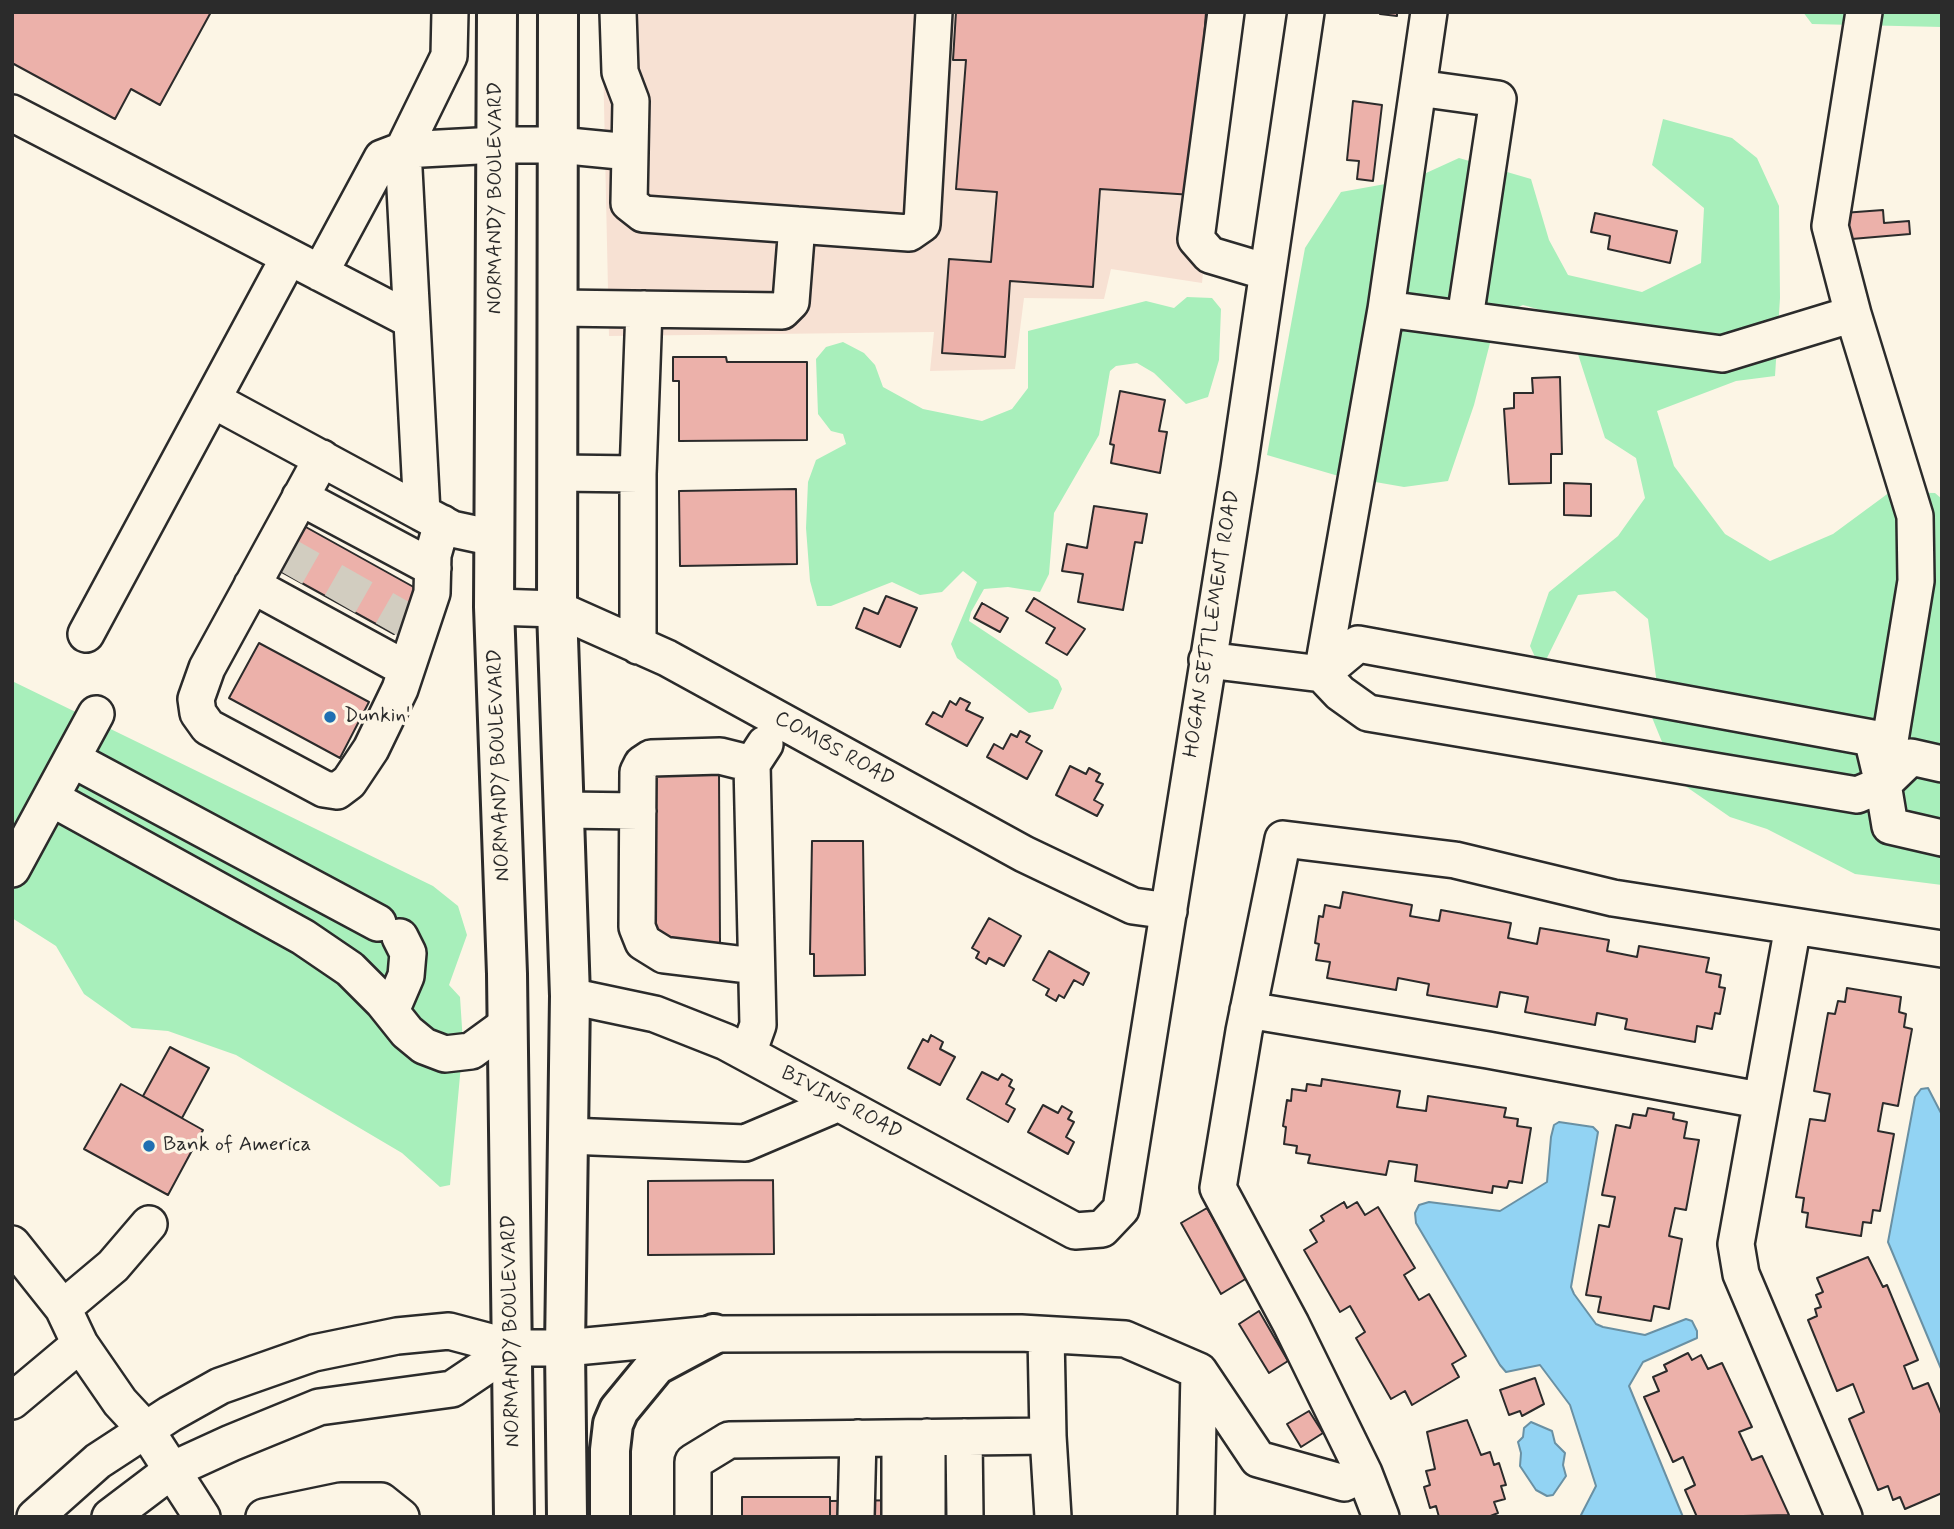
<!DOCTYPE html>
<html>
<head>
<meta charset="utf-8">
<style>
  body { margin:0 }
  #map { position:relative; width:1954px; height:1529px; overflow:hidden; background:#fcf5e5; font-family:Mynerve,sans-serif }
  canvas { display:block }
  .frame { position:absolute; inset:0; border:14px solid #2b2b2b; pointer-events:none }
</style>
</head>
<body>
<div id="map">
<canvas width="1954" height="1529"></canvas>
<div class="frame"></div>
</div>
<script>
const context = document.querySelector('canvas').getContext('2d');
context.lineJoin = 'round';
function fill(path, color) { context.fillStyle = color; context.fill(path, 'evenodd'); }
const poly = rows => new Path2D(rows.map(r => 'M' + r).join(''));
function stroke(path, color, width, dash) { context.strokeStyle = color; context.lineWidth = width; context.lineCap = dash ? 'butt' : 'round'; context.setLineDash(dash || []); context.stroke(path); }
function drawText(font, color, halo, rows, align = 'center') {
  context.font = font + ' Mynerve,sans-serif'; context.lineWidth = 7; context.setLineDash([]); context.textBaseline = 'middle'; context.strokeStyle = halo; context.fillStyle = color; for (const [text, x, y, turn = 0] of rows) {
    context.save(); context.translate(x, y); context.rotate((+turn || 0) * Math.PI / 180); context.textAlign = isNaN(turn) ? turn : align; if (halo) context.strokeText(text, 0, 0); context.fillText(text, 0, 0); context.restore();
  }
}
fill(poly([
  [602,12,1228,12,1202,283,1111,269,1104,299,1024,298,1015,369,930,371,934,332,609,336]
]), '#f7e1d3');
fill(poly([
  [1803,12,1942,12,1942,27,1812,24],
  [1663,119,1732,138,1757,158,1779,206,1780,298,1775,376,1736,381,1657,411,1674,466,1725,534,1770,561,1833,534,1890,492,1935,493,1942,499,1942,885,1855,874,1767,829,1730,817,1678,781,1651,715,1656,677,1648,619,1615,591,1578,595,1541,670,1530,646,1549,592,1618,536,1645,498,1636,458,1605,438,1566,317,1523,305,1497,316,1474,405,1448,481,1404,487,1335,475,1267,455,1305,248,1341,192,1413,179,1459,158,1531,179,1549,240,1568,275,1642,292,1701,263,1704,208,1652,165],
  [1187,297,1212,298,1221,309,1219,360,1208,397,1186,404,1154,373,1137,363,1116,366,1110,371,1099,435,1054,513,1049,574,1040,592,1008,587,984,589,971,612,969,621,1058,680,1062,689,1053,709,1029,713,957,658,951,644,977,582,963,571,942,592,920,595,892,582,831,606,817,606,810,581,806,528,808,482,816,460,846,444,843,434,831,431,818,414,816,359,826,347,843,342,864,353,875,365,883,387,923,409,982,421,1012,409,1028,388,1028,331,1146,301,1174,308],
  [12,681,433,886,458,906,467,935,449,985,460,997,463,1043,450,1185,440,1187,402,1153,236,1055,168,1031,132,1028,84,994,56,946,12,918]
]), '#a8efbb');
const water = poly([
  [1928,1088,1942,1115,1942,1371,1888,1242,1915,1097,1921,1089,1928,1088],
  [1559,1122,1593,1127,1598,1132,1571,1287,1574,1294,1596,1324,1603,1327,1645,1335,1686,1319,1692,1321,1697,1331,1697,1338,1643,1362,1629,1386,1683,1517,1580,1517,1596,1486,1570,1405,1540,1365,1506,1372,1500,1365,1416,1223,1415,1213,1419,1205,1429,1202,1500,1211,1547,1182,1551,1137,1554,1125,1559,1122],
  [1531,1422,1552,1431,1555,1443,1565,1453,1563,1465,1566,1476,1553,1495,1547,1496,1536,1490,1520,1466,1521,1453,1518,1442,1523,1437,1524,1428,1531,1422]
]);
fill(water, '#92d3f3');
stroke(water, '#6990a3', 2);
const building = poly([
  [12,12,211,12,160,105,131,89,115,119,12,63,12,12],
  [956,12,1206,12,1193,195,1100,189,1093,287,1010,281,1005,357,942,353,949,259,991,262,997,192,956,189,966,60,953,60,956,12],
  [1380,12,1397,12,1397,16,1380,14,1380,12],
  [1353,101,1382,105,1373,181,1357,179,1359,161,1347,160,1353,101],
  [1883,210,1884,223,1909,221,1910,234,1840,240,1843,213,1883,210],
  [1595,213,1677,231,1670,263,1608,249,1610,236,1591,232,1595,213],
  [673,357,726,357,727,362,807,362,807,440,679,441,679,381,673,381,673,357],
  [1560,377,1562,454,1551,454,1551,483,1509,484,1504,409,1514,408,1514,393,1533,393,1532,378,1560,377],
  [1120,391,1165,400,1159,431,1167,432,1160,473,1111,463,1114,445,1110,444,1120,391],
  [1564,483,1591,484,1591,516,1564,515,1564,483],
  [796,489,797,564,680,566,679,491,796,489],
  [1094,506,1147,514,1142,543,1135,542,1123,610,1078,602,1083,574,1062,571,1067,544,1087,548,1094,506],
  [304,526,419,590,394,634,280,571,304,526],
  [886,596,917,608,900,647,856,628,864,608,878,614,886,596],
  [1034,598,1085,629,1067,655,1046,643,1055,628,1026,611,1034,598],
  [982,603,1008,618,1000,632,974,618,982,603],
  [259,643,369,702,340,758,229,698,259,643],
  [960,698,970,703,966,710,983,718,967,746,926,724,933,712,942,717,950,701,956,705,960,698],
  [1020,731,1030,736,1026,742,1042,751,1027,779,987,757,994,744,1003,749,1011,734,1017,737,1020,731],
  [1070,766,1086,774,1089,768,1100,774,1096,781,1103,784,1094,800,1103,805,1097,816,1056,795,1070,766],
  [719,772,720,943,654,944,653,773,719,772],
  [812,841,863,841,865,975,814,976,814,954,810,954,812,841],
  [1343,892,1412,905,1410,916,1439,921,1441,910,1511,923,1508,938,1537,944,1540,928,1609,940,1607,951,1637,957,1639,946,1709,958,1706,972,1721,975,1719,987,1725,988,1720,1014,1715,1013,1712,1029,1697,1026,1695,1042,1625,1029,1627,1019,1597,1013,1595,1025,1525,1012,1528,997,1500,992,1497,1007,1427,995,1429,984,1398,978,1396,990,1327,978,1330,962,1316,960,1319,944,1315,943,1319,916,1323,917,1325,905,1340,908,1343,892],
  [989,918,1021,936,1004,966,989,958,986,964,976,958,979,952,972,948,989,918],
  [1049,951,1089,973,1083,985,1074,980,1064,998,1059,995,1056,1001,1046,995,1049,989,1033,980,1049,951],
  [1847,988,1901,997,1899,1012,1906,1014,1904,1027,1912,1029,1898,1106,1883,1103,1878,1131,1894,1134,1880,1211,1873,1210,1871,1223,1863,1222,1861,1236,1806,1227,1808,1213,1802,1212,1804,1198,1796,1197,1810,1119,1825,1121,1830,1094,1814,1091,1828,1013,1835,1014,1838,1001,1845,1002,1847,988],
  [931,1035,943,1042,940,1049,955,1057,940,1085,908,1068,923,1039,928,1042,931,1035],
  [170,1047,209,1068,182,1118,143,1096,170,1047],
  [982,1072,998,1080,1002,1074,1012,1080,1009,1086,1014,1089,1006,1104,1015,1109,1008,1122,967,1099,982,1072],
  [1322,1079,1400,1091,1397,1107,1426,1111,1428,1096,1506,1108,1504,1117,1518,1119,1517,1126,1531,1128,1522,1183,1509,1181,1507,1188,1493,1186,1492,1193,1415,1181,1417,1165,1389,1161,1386,1175,1308,1163,1310,1155,1296,1153,1297,1146,1284,1144,1286,1127,1283,1126,1287,1100,1291,1101,1292,1089,1306,1091,1307,1084,1321,1086,1322,1079],
  [121,1084,203,1130,168,1195,84,1149,121,1084],
  [1043,1105,1058,1113,1062,1106,1072,1112,1068,1119,1074,1122,1066,1137,1074,1142,1068,1154,1028,1132,1043,1105],
  [1648,1108,1674,1113,1673,1119,1687,1122,1684,1138,1699,1140,1686,1210,1675,1208,1669,1236,1682,1239,1669,1309,1654,1306,1651,1321,1598,1312,1601,1297,1586,1295,1599,1225,1609,1227,1615,1197,1602,1195,1616,1125,1630,1128,1633,1114,1646,1116,1648,1108],
  [773,1180,774,1254,648,1255,648,1181,773,1180],
  [1344,1202,1347,1208,1357,1202,1365,1215,1378,1207,1415,1268,1404,1275,1419,1300,1429,1294,1466,1356,1452,1364,1459,1377,1412,1405,1405,1391,1391,1399,1356,1338,1365,1332,1350,1306,1340,1312,1304,1250,1317,1242,1310,1230,1324,1221,1321,1216,1344,1202],
  [1207,1208,1247,1278,1221,1294,1181,1223,1207,1208],
  [1868,1257,1883,1287,1887,1285,1918,1360,1904,1366,1913,1389,1928,1383,1942,1416,1942,1493,1905,1509,1900,1497,1893,1500,1888,1486,1878,1490,1849,1419,1864,1412,1853,1384,1837,1391,1808,1320,1817,1316,1815,1309,1821,1307,1816,1295,1823,1292,1817,1278,1868,1257],
  [1259,1311,1288,1361,1269,1373,1239,1324,1259,1311],
  [1688,1353,1692,1360,1701,1355,1708,1369,1722,1363,1752,1427,1739,1432,1752,1460,1762,1456,1789,1515,1697,1517,1685,1490,1695,1485,1683,1457,1673,1462,1644,1397,1659,1391,1653,1377,1667,1371,1664,1365,1688,1353],
  [1535,1378,1544,1404,1522,1416,1520,1411,1509,1415,1500,1390,1535,1378],
  [1309,1411,1323,1433,1301,1447,1287,1424,1309,1411],
  [1467,1420,1481,1455,1490,1452,1494,1465,1499,1463,1506,1485,1501,1486,1505,1499,1494,1502,1498,1513,1488,1517,1439,1517,1436,1506,1430,1508,1424,1487,1430,1485,1426,1471,1435,1469,1427,1432,1467,1420],
  [742,1497,830,1497,830,1517,742,1517,742,1497],
  [915,1500,915,1517,830,1517,830,1501,915,1500]
]);
fill(building, '#ecb1aa');
stroke(building, '#2b2b2b', 2);
stroke(poly([
  [287,575,312,531],
  [340,604,365,560],
  [391,632,416,588]
]), '#d2cdc0', 35, [35, 18]);
const minor = poly([
  [1226,12,1196,239,1210,255,1267,272],
  [1429,12,1386,309,1722,354,1853,314,1830,226,1864,12],
  [1418,88,1498,99,1465,318],
  [12,113,411,320],
  [630,152,629,203,643,214,909,233,922,224,934,12],
  [320,273,382,158,403,150,449,56,450,12],
  [558,308,782,311,791,302,797,225],
  [1853,314,1915,516,1916,581,1885,771],
  [213,400,422,513],
  [322,458,207,668,196,699,198,713,208,727,324,789,337,791,349,782,371,749,400,689,432,593,433,555,442,523],
  [558,473,638,474,644,309],
  [300,497,433,568],
  [494,538,452,529,422,513,403,150,497,145,558,145,630,152,631,101,620,72,618,12],
  [252,585,406,669],
  [494,607,557,609,667,658,1024,854,1133,906,1169,911],
  [86,634,289,257],
  [638,646,638,474],
  [1207,660,1322,674,1386,309],
  [72,759,378,923],
  [752,764,720,756,651,758,642,764,638,772,637,927,643,942,664,955,755,966],
  [1942,764,1911,757,1883,784,1857,795,1368,713,1340,693,1322,674,1358,644,1872,738,1883,784,1890,826,1942,838],
  [51,798,303,937,350,969,383,1002,407,1032,424,1046,445,1054,471,1051,508,1024],
  [564,810,638,811],
  [12,869,96,714],
  [1793,926,1736,1244,1741,1274,1844,1517],
  [570,996,655,1014,726,1042,1075,1231,1102,1229,1121,1209,1239,468,1306,12],
  [1248,1010,1488,1050,1759,1100],
  [391,1011,406,976,408,953,400,937],
  [748,1053,758,1025,752,764,765,744],
  [568,1136,745,1143,839,1103],
  [149,1224,113,1266,63,1308,80,1344,120,1402,146,1430,202,1517],
  [12,1244,63,1308],
  [12,1401,80,1344],
  [1048,1436,1053,1517],
  [964,1437,965,1517],
  [35,1517,98,1461,170,1414,220,1386,314,1353,397,1336,449,1331,513,1348,565,1348,714,1334,1021,1333,1125,1339,1199,1371,1258,1459,1344,1483,1364,1473],
  [110,1517,172,1470,231,1443,319,1407,452,1389,513,1348],
  [264,1517,341,1501,381,1501,401,1517],
  [693,1517,693,1462,729,1440,1048,1436,1046,1335],
  [856,1517,858,1438],
  [900,1517,900,1438],
  [927,1517,927,1437],
  [1196,1517,1199,1371],
  [1381,1517,1364,1473,1291,1324,1218,1188,1244,1031,1283,839,1455,860,1613,898,1942,949]
]);
const major = poly([
  [497,12,494,607,507,974,514,1517],
  [558,12,557,609,570,996,565,1348,567,1517],
  [610,1517,610,1450,613,1424,619,1410,656,1365,714,1334]
]);
stroke(minor, '#2b2b2b', 40);
stroke(major, '#2b2b2b', 44);
stroke(minor, '#fcf5e5', 35);
stroke(major, '#fcf5e5', 38);
for (const [x, y, r, color] of [
  [330,717,7,"#1f6fb2"],
  [149,1146,7,"#1f6fb2"]
]) { const dot = new Path2D(); dot.arc(x, y, r, 0, 2 * Math.PI); context.fillStyle = color; context.fill(dot); stroke(dot, '#fcf5e5', 2.5); }
drawText('21px', '#2b2b2b', '#fcf5e5', [
  ["NORMANDY BOULEVARD",497,198,-90],
  ["HOGAN SETTLEMENT ROAD",1213,624,-81],
  ["COMBS ROAD",834,750,29],
  ["NORMANDY BOULEVARD",500,765,-92],
  ["BIVINS ROAD",841,1104,28],
  ["NORMANDY BOULEVARD",512,1331,-91]
]);
drawText('21px', '#2b2b2b', '#fcf5e5', [
  ["Dunkin'",344,717],
  ["Bank of America",163,1146]
], 'left');
</script>
</body>
</html>
